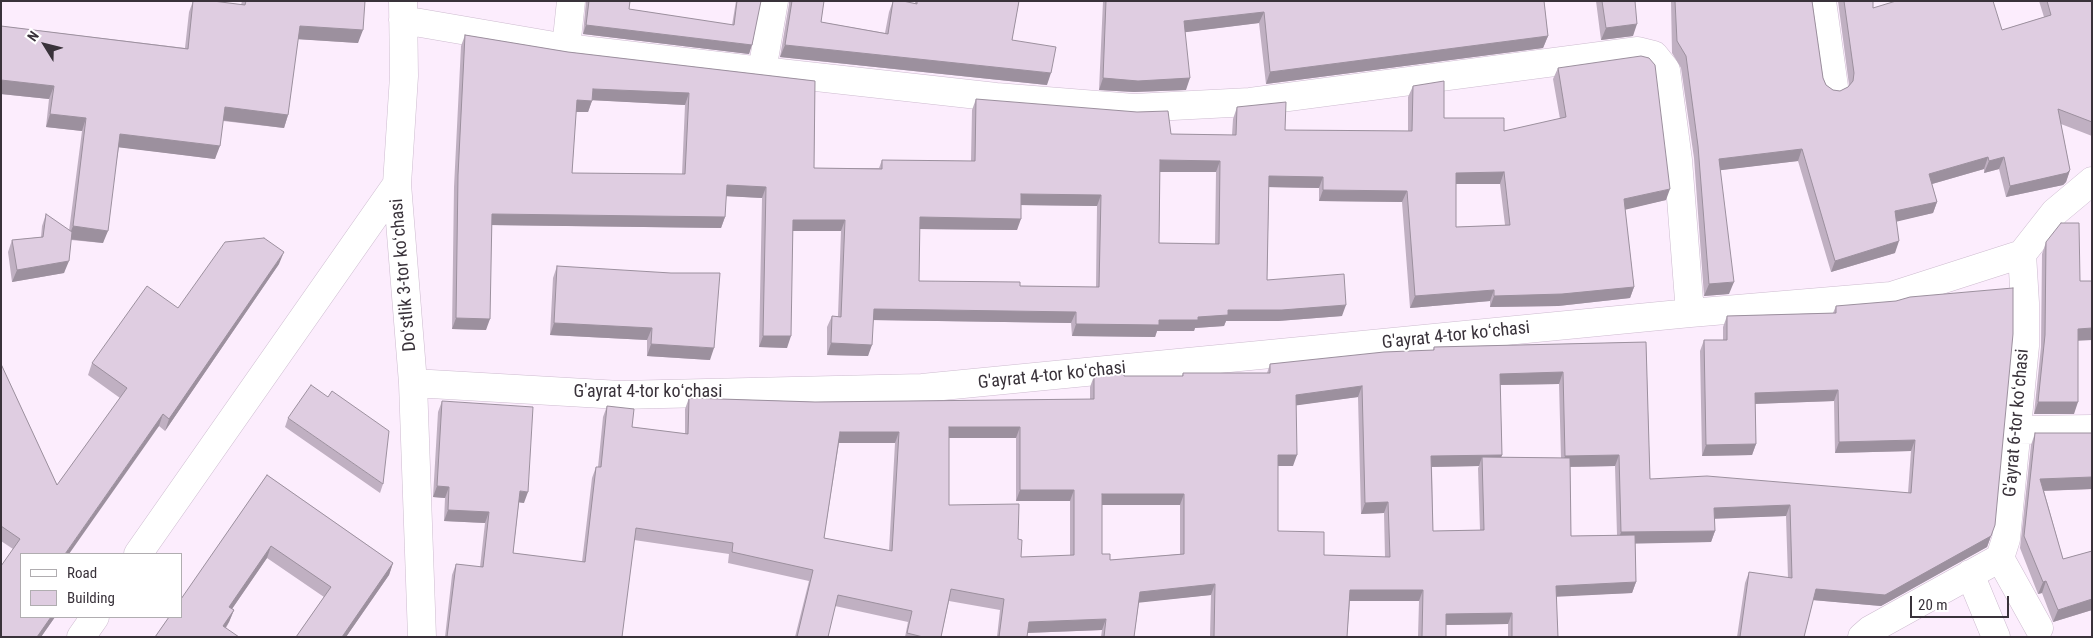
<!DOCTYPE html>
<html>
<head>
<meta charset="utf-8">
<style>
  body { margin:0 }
  #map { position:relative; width:2093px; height:638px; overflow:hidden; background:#fcedfd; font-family:"Roboto Condensed",sans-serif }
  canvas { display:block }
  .frame { position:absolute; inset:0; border:2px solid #39323a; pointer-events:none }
  .legend { position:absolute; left:20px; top:553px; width:162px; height:65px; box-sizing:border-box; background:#fff; border:1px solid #b0adb0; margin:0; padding:6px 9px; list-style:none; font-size:15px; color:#39323a }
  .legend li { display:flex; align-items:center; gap:10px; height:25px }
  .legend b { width:25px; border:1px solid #b0adb0 }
  .north { position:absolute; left:20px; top:20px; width:50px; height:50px; -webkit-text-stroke:4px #fff; paint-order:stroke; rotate:306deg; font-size:14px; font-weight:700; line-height:20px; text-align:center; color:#39323a }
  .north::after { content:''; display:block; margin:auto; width:18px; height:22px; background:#39323a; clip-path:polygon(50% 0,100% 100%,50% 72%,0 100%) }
  .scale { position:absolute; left:1910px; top:596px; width:99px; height:22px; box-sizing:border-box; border:2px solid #39323a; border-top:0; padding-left:6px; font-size:15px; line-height:18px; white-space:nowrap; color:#39323a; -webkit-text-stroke:4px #fff; paint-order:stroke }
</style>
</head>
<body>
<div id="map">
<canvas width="2093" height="638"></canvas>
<div class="frame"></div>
<ul class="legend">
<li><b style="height:6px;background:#fff"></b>Road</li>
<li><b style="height:14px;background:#dfcde1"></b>Building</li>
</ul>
<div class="north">N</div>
<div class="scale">20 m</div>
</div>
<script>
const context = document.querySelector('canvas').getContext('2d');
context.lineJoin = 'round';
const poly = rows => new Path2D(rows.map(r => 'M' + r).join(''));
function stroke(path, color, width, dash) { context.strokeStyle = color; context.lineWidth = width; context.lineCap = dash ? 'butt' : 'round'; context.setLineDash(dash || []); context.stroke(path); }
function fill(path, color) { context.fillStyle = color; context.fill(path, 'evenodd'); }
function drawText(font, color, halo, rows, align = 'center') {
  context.font = font + ' "Roboto Condensed",sans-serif'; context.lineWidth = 4; context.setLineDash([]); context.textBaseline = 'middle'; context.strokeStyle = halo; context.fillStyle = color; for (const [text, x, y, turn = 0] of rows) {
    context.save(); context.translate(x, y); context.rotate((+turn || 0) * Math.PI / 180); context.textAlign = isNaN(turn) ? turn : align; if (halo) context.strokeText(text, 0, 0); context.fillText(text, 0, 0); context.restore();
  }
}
const minor = poly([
  [403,1,404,76,397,184,413,383,422,637],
  [1822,1,1834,87],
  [403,20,566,48,762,71,774,1],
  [566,48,571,1],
  [762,71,996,97,1134,108,1250,102,1638,51,1654,55,1666,70,1678,160,1690,313],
  [413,383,620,395,922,388,1690,313,1891,296,2022,254,2055,212,2092,181],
  [2017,430,2092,429],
  [138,554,397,184],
  [2000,558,2039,628],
  [1970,574,1996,637],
  [81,637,95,617],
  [1862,637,1870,630,2000,558,2006,539,2025,346,2025,303,2022,254]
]);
stroke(minor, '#cdbbcf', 29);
stroke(minor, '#fff', 28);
fill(poly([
  [193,1,213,1,241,5,242,1,365,1,358,43,298,39,288,115,284,128,223,121,215,159,119,147,103,243,71,240,64,273,12,282,8,252,12,240,41,237,42,226,46,214,69,231,82,131,46,127,49,99,1,94,1,26,185,48,189,12],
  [586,1,630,1,629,9,732,25,736,1,761,1,749,54,583,34],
  [789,1,824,1,821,22,885,33,889,12,893,1,915,3,915,1,1019,1,1012,40,1047,85,780,57,789,4],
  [1103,1,1544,1,1548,36,1543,48,1266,84,1259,23,1185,32,1186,90,1134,92,1099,90],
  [1596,1,1635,1,1633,36,1601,40],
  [1671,1,1812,1,1823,78,1826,85,1833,90,1840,91,1848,87,1849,85,1838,1,1873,1,1873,8,2002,30,2044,17,2039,1,2092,1,2092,136,2061,124,2070,170,2066,182,2063,185,2006,197,1999,169,1984,173,1984,169,1932,184,1937,202,1933,213,1896,221,1895,253,1831,272,1798,161,1720,170,1729,294,1704,296,1694,158,1681,68,1672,53],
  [465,35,568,52,815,81,814,168,879,168,882,160,971,161,972,110,976,99,1171,134,1232,135,1233,119,1237,107,1285,130,1408,131,1408,97,1413,86,1444,118,1504,131,1560,119,1553,79,1558,68,1666,200,1625,209,1634,287,1630,298,1558,306,1490,307,1490,301,1410,308,1402,202,1319,201,1319,188,1269,187,1267,280,1342,316,1278,321,1226,321,1224,326,1195,328,1194,331,1157,331,1155,337,1072,336,1071,323,873,320,868,356,827,355,827,327,832,316,838,316,841,231,793,231,787,348,759,347,762,198,726,196,725,217,721,228,492,225,486,330,452,329,454,187,461,46],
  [592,100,685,105,682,174,572,173,576,112,588,112],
  [1160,172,1216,172,1215,244,1159,243],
  [1456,184,1500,184,1505,225,1456,227],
  [1021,205,1097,206,1096,287,1020,286,919,281,919,229,1017,230],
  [2046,242,2080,281,2092,281,2092,340,2078,340,2074,414,2034,414,2041,347,2042,254],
  [279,264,165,431,159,426,21,554,55,617,41,637,1,637,13,549,1,541,1,364,57,485,120,398,88,375,92,363],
  [557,266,710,360,647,356,647,340,550,335,553,278],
  [1836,306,1991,536,1987,547,1881,606,1813,600,1804,637,1737,637,1745,583,1749,572,1788,578,1786,516,1714,518,1715,531,1711,542,1635,543,1636,582,1632,593,1556,596,1558,637,1508,637,1508,624,1446,625,1446,637,1418,637,1419,601,1350,601,1347,637,1210,637,1211,595,1139,602,1134,637,1101,637,1102,630,1027,633,1027,637,997,637,1000,610,949,601,941,637,905,637,908,622,835,606,828,637,795,637,809,581,728,563,729,554,634,540,622,637,445,637,452,575,456,564,480,567,485,523,444,521,445,498,433,497,438,412,442,401,524,503,519,502,513,553,582,562,592,478,596,467,598,467,603,417,607,406,632,427,685,434,685,409,689,398,815,402,1090,399,1090,387,1094,376,1182,376,1183,373,1267,373,1270,364,1433,350,1434,347,1646,342,1650,479,1908,493,1911,451,1835,453,1834,401,1755,404,1756,444,1752,455,1702,456,1700,351,1704,340,1723,340,1723,327,1727,316,1833,313],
  [1559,384,1561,458,1501,457,1502,455,1500,385],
  [1358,397,1361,514,1384,513,1385,557,1324,555,1278,531,1278,466,1293,466,1296,405],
  [949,438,1016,438,1016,501,1070,501,1070,556,1021,557,1018,539,949,505],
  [839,443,895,443,889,551,824,538],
  [1479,466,1478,468,1480,530,1433,531,1432,467],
  [1615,466,1617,535,1571,536,1570,467],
  [1102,505,1180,505,1180,554,1110,560,1102,554],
  [288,418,383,484,380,493,285,427],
  [2035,433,2092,433,2092,489,2044,491,2063,559,2092,551,2092,610,2053,622,2042,593,2038,594,2020,548,2031,445],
  [267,475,393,563,389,575,346,637,296,637,324,597,267,558,232,609,234,610,229,622,226,628,155,637]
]), '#c0b0c2');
fill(poly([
  [1264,12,1259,23,1179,33,1184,21],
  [1637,24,1633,36,1601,40,1606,28],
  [586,25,752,45,749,54,583,34],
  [300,26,363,30,358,43,295,39],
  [1548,36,1543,48,1266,84,1270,72],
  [785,45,1051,73,1047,85,780,57],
  [1103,78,1190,78,1186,90,1134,92,1099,90],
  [1,80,54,86,49,99,1,94],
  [593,89,689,93,685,105,588,100],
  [577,100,592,101,588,112,573,112],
  [225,107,288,115,284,128,220,120],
  [50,114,86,118,82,131,46,127],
  [120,134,220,146,215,159,116,147],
  [1802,149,1798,161,1714,171,1719,159],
  [1988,157,1984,169,1925,186,1929,174],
  [2004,157,1999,169,1984,173,1989,161],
  [1160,160,1220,161,1216,172,1156,172],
  [2070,170,2066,182,2063,185,2006,197,2010,186],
  [1504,172,1500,184,1452,184,1456,173],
  [1269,176,1323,177,1319,188,1265,187],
  [727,185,766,187,762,198,723,196],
  [1670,189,1666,200,1620,211,1624,199],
  [1323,190,1407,191,1402,202,1319,201],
  [1021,194,1101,195,1097,206,1017,205],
  [1937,202,1933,213,1891,223,1895,211],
  [492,214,725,217,721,228,488,225],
  [920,217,1021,219,1017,230,916,229],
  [793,220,845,220,841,231,789,231],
  [73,226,108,231,103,243,68,239],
  [1899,241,1895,253,1831,272,1835,261],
  [284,252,279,264,165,431,169,419],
  [69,261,64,273,12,282,17,270],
  [1734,282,1729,294,1704,296,1709,284],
  [1634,287,1630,298,1558,306,1490,307,1494,296],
  [1494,290,1490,301,1410,308,1415,296],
  [1346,305,1342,316,1278,321,1226,321,1224,326,1195,328,1194,331,1157,331,1155,337,1072,336,1076,324,1198,317,1228,310],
  [874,309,1076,312,1071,323,870,320],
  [456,318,490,319,486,330,452,329],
  [554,323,652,328,647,340,550,335],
  [2092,328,2092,340,2073,341,2078,329],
  [763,336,791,336,787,348,759,347],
  [831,343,872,345,868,356,827,355],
  [651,344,714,348,710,360,647,356],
  [1563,372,1559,384,1496,385,1500,374],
  [1362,386,1358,397,1292,406,1296,395],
  [1838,390,1834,401,1751,404,1755,393],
  [2038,402,2078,402,2074,414,2034,414],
  [163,414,159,426,69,554,65,554],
  [949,427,1020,427,1016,438,945,438],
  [840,432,899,432,895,443,836,443],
  [1915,440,1911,451,1835,453,1839,442],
  [1756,444,1752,455,1702,456,1706,445],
  [1278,455,1297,455,1293,466,1274,466],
  [1502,455,1498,466,1482,457,1479,466,1427,467,1431,456],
  [1619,455,1615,466,1561,467,1565,456],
  [2092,477,2092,489,2036,491,2040,479],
  [437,486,449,487,445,498,433,497],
  [1020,490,1074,490,1070,501,1016,501],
  [520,491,528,492,524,503,516,502],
  [1102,494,1184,494,1180,505,1098,505],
  [1388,502,1384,513,1361,514,1365,503],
  [1790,505,1786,516,1710,519,1714,508],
  [448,510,489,512,485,523,444,521],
  [1715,531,1711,542,1617,544,1621,532],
  [1991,536,1987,547,1881,606,1812,600,1816,589],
  [271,546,267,558,225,619,229,607],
  [393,563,389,575,346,637,342,637],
  [2046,581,2042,593,2038,594,2043,582],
  [1636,582,1632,593,1552,597,1556,586],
  [1215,584,1211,595,1136,603,1140,592],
  [1350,590,1423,590,1419,601,1346,601],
  [2092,599,2092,610,2053,622,2058,610],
  [234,610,229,622,219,637,223,626],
  [1512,613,1508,624,1442,625,1446,614],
  [51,617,55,617,41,637,37,637],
  [1106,619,1102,630,1025,633,1029,622]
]), '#9c909e');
const building = poly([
  [193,1,213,1,245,5,246,1,365,1,363,30,300,26,288,115,225,107,220,146,120,134,108,231,73,226,86,118,50,114,54,86,1,80,1,26,188,49,193,1],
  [589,1,630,1,629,9,734,25,737,1,761,1,752,45,586,25,589,1],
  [792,1,824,1,821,22,888,34,893,1,903,1,917,4,917,1,1019,1,1012,40,1056,47,1051,73,785,45,792,1],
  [1106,1,1544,1,1548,36,1270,72,1264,12,1184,21,1190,78,1138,81,1103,78,1106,1],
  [1602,1,1635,1,1637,24,1606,28,1602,1],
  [1675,1,1812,1,1823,78,1826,85,1833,90,1840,91,1848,87,1853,81,1854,73,1844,1,1873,1,1873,8,1896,1,1993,1,2002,30,2051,15,2047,1,2092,1,2092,122,2058,109,2070,170,2067,173,2010,186,2004,157,1989,161,1988,157,1929,174,1937,202,1895,211,1899,241,1835,261,1802,149,1719,159,1734,282,1709,284,1698,146,1686,56,1677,41,1675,1],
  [465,35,568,52,815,81,814,168,882,169,882,160,975,161,976,99,1137,112,1168,111,1171,134,1236,135,1237,107,1286,102,1285,130,1412,131,1413,86,1444,81,1444,118,1504,118,1504,131,1566,117,1558,68,1641,56,1649,58,1655,65,1670,189,1624,199,1634,287,1562,294,1494,296,1494,290,1415,296,1407,191,1323,190,1323,177,1269,176,1267,280,1344,274,1346,305,1282,310,1228,310,1228,315,1198,317,1198,320,1159,320,1159,325,1076,324,1076,312,874,309,872,345,831,343,832,316,841,317,845,220,793,220,791,336,763,336,766,187,727,185,725,217,492,214,490,319,456,318,458,175,465,35],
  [593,89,689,93,685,174,572,173,577,100,592,101,593,89],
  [1160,160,1220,161,1219,244,1159,243,1160,160],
  [1504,172,1510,225,1456,227,1456,173,1504,172],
  [1021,194,1101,195,1099,287,1020,286,1020,282,919,281,920,217,1021,219,1021,194],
  [46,214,72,232,69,261,17,270,12,240,43,237,46,214],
  [2061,223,2079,223,2080,281,2092,281,2092,328,2078,329,2078,402,2038,402,2045,335,2046,242,2061,223],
  [264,238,284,252,169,419,163,414,65,554,21,554,21,617,51,617,37,637,1,637,1,566,20,539,1,526,1,364,57,485,127,388,92,363,147,286,178,308,225,242,264,238],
  [557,266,671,273,720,273,714,348,651,344,652,328,554,323,557,266],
  [2013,288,2013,334,1995,525,1991,536,1885,595,1816,589,1804,637,1740,637,1749,572,1792,578,1790,505,1714,508,1715,531,1621,532,1619,455,1565,456,1563,372,1500,374,1502,455,1431,456,1433,531,1484,530,1482,457,1570,458,1571,536,1635,535,1636,582,1556,586,1558,637,1512,637,1512,613,1446,614,1446,637,1422,637,1423,590,1350,590,1347,637,1214,637,1215,584,1140,592,1134,637,1104,637,1106,619,1029,622,1027,637,999,637,1004,599,951,589,941,637,923,637,907,633,912,611,838,595,828,637,797,637,813,570,732,552,733,543,636,528,622,637,447,637,456,564,483,567,489,512,448,510,449,487,437,486,442,401,533,407,528,492,520,491,513,553,585,562,596,467,601,467,607,406,634,409,632,427,688,434,689,398,815,402,1094,399,1094,376,1124,374,1124,376,1183,376,1183,373,1270,373,1270,364,1384,352,1434,350,1434,347,1646,342,1650,479,1707,476,1911,493,1915,440,1839,442,1838,390,1755,393,1756,444,1706,445,1704,340,1727,340,1727,316,1836,313,1836,306,1896,301,1910,297,2013,288],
  [1362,386,1365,503,1388,502,1390,557,1324,555,1324,532,1278,531,1278,455,1297,455,1296,395,1362,386],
  [949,427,1020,427,1020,490,1074,490,1074,555,1021,557,1022,540,1018,539,1019,504,949,505,949,427],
  [840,432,899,432,892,551,824,538,840,432],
  [1102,494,1184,494,1184,554,1110,560,1110,554,1102,554,1102,494],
  [311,385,328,397,332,391,389,431,383,484,288,418,311,385],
  [2035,433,2092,433,2092,477,2040,479,2063,559,2092,551,2092,599,2058,610,2046,581,2043,582,2024,536,2035,433],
  [267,475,393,563,342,637,296,637,331,587,271,546,229,607,234,610,223,626,239,637,155,637,169,617,181,617,181,599,267,475]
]);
fill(building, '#dfcde1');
stroke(building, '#9c909e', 1);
drawText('18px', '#39323a', '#fff', [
  ["Doʻstlik 3-tor koʻchasi",404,275,-95],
  ["G'ayrat 4-tor koʻchasi",1456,336,-6],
  ["G'ayrat 4-tor koʻchasi",1052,376,-6],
  ["G'ayrat 4-tor koʻchasi",648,392],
  ["G'ayrat 6-tor koʻchasi",2017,423,-85]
]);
</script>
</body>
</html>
